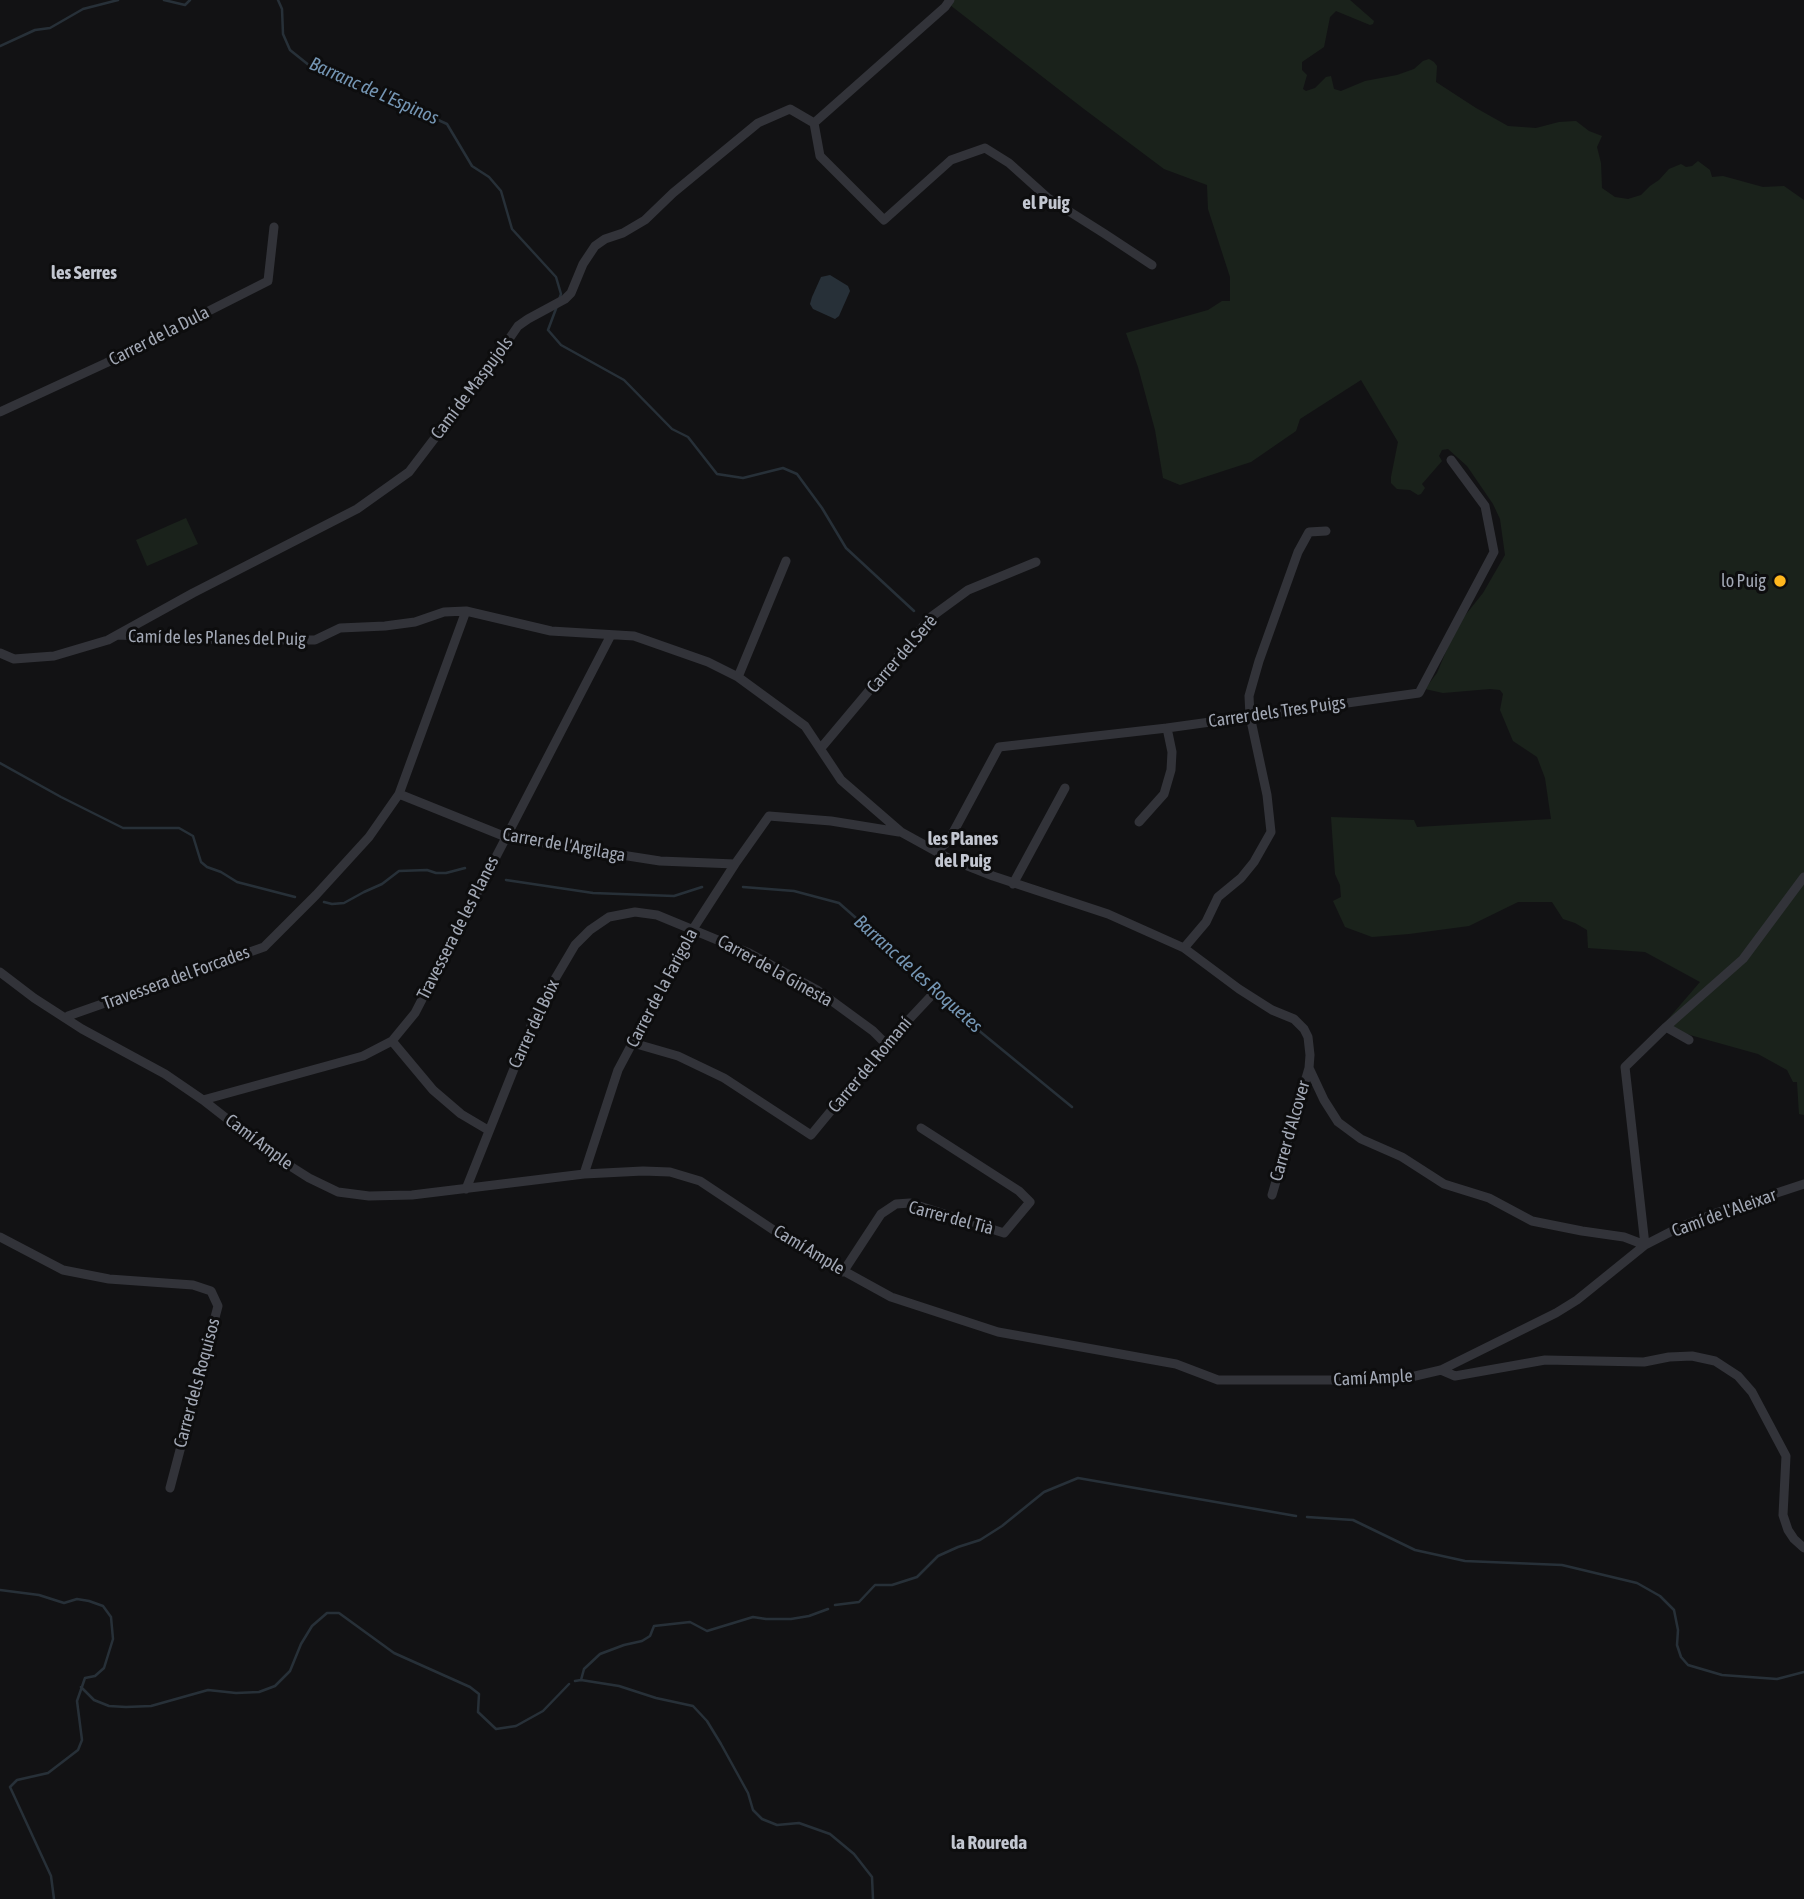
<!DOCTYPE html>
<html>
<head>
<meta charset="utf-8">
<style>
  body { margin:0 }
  canvas { display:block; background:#121214 }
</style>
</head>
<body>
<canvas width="1804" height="1899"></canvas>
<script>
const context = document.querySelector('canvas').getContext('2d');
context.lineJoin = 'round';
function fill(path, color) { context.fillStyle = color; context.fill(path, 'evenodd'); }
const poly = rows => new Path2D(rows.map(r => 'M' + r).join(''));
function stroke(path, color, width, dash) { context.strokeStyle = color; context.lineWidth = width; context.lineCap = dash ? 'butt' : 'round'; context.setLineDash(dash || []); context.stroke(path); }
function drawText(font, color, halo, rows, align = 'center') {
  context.font = font + ' "Asap Condensed",sans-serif'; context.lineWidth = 6; context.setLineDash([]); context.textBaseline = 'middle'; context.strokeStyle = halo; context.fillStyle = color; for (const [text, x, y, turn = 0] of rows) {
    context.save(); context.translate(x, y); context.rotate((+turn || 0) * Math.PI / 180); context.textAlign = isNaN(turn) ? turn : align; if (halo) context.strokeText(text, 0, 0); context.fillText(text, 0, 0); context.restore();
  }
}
fill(poly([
  [953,0,1350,0,1374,21,1373,24,1370,25,1336,11,1330,17,1324,47,1302,62,1302,70,1307,75,1303,89,1306,91,1315,88,1326,77,1331,76,1334,89,1341,91,1365,81,1397,75,1414,69,1423,61,1429,59,1434,62,1437,66,1436,82,1476,108,1508,126,1536,128,1559,122,1576,121,1589,131,1602,136,1597,147,1601,163,1602,188,1615,197,1628,199,1641,195,1650,186,1659,180,1669,169,1681,164,1686,167,1692,166,1698,161,1710,170,1712,177,1723,176,1763,187,1784,186,1804,200,1804,1115,1799,1114,1797,1082,1793,1082,1787,1070,1758,1054,1672,1030,1663,1025,1700,982,1645,952,1588,948,1587,930,1575,923,1563,919,1552,902,1518,902,1469,926,1409,934,1372,937,1345,927,1333,901,1341,897,1340,885,1335,874,1331,817,1414,820,1417,827,1551,819,1545,778,1537,757,1513,741,1500,710,1503,694,1500,690,1490,689,1443,693,1425,689,1437,673,1447,649,1463,618,1483,593,1505,555,1500,519,1493,504,1467,466,1448,449,1442,450,1439,456,1442,461,1422,484,1425,488,1421,494,1418,495,1410,490,1397,489,1391,483,1391,477,1398,442,1361,380,1300,419,1296,431,1251,462,1180,485,1163,478,1155,430,1138,367,1126,333,1208,310,1222,301,1230,301,1230,277,1208,209,1207,185,1164,169,1084,109,950,5],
  [186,518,198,544,147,566,136,540]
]), '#1a221b');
fill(poly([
  [830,275,848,286,850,291,839,316,835,319,813,309,810,304,812,297,821,277]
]), '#273038');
stroke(poly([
  [164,0,185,5,190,0],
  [278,0,282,9,283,34,290,50,310,66,368,89,397,97,414,109,447,124,472,166,489,177,501,191,512,229,556,277,561,294,559,300],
  [0,46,35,30,50,28,83,9,118,0],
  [557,306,548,330,561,345,624,380,672,429,688,437,717,474,743,478,783,468,797,474,822,508,846,548,914,611],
  [0,763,61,797,123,828,179,828,193,836,201,862,207,867,221,872,237,882,295,897],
  [506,880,593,893,674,896,702,887],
  [743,887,794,891,839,903,932,985,977,1029,1072,1107],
  [324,902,332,904,344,903,364,892,382,884,399,871,427,870,436,873,446,873,465,868],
  [1307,1517,1353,1520,1415,1550,1465,1561,1562,1565,1637,1583,1660,1596,1674,1610,1678,1630,1677,1645,1681,1657,1688,1665,1722,1675,1777,1679,1804,1672],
  [0,1590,39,1595,64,1603,77,1599,89,1601,103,1606,111,1617,113,1639,104,1668,95,1676,85,1678,77,1701,82,1740,78,1750,48,1773,17,1780,10,1787,51,1876,54,1899],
  [835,1605,859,1602,875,1585,892,1585,917,1577,938,1556,958,1547,980,1540,1002,1526,1044,1492,1078,1478,1296,1516],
  [581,1680,584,1669,600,1654,624,1645,642,1641,650,1636,654,1626,690,1622,707,1631,753,1617,766,1619,791,1619,809,1616,828,1609],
  [575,1681,581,1680,619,1686,656,1698,693,1706,707,1721,721,1744,748,1793,753,1810,762,1819,777,1825,799,1823,830,1834,854,1854,872,1877,873,1899],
  [81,1687,94,1700,109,1706,126,1707,151,1706,208,1690,236,1693,259,1692,275,1686,290,1671,301,1644,312,1626,327,1613,339,1613,394,1653,470,1687,479,1694,478,1712,496,1729,516,1726,543,1711,569,1684]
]), '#273038', 2.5);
stroke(poly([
  [814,123,820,156,884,220,951,160,985,148,1009,163,1048,198,1105,234,1152,265],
  [0,412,106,363,268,281,274,227],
  [118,635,229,640,315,640,340,628,385,626,415,622,444,612,466,611,551,631,634,636,708,662,738,677,805,726,841,780,901,832,950,859,993,876,1108,914,1184,948,1239,989,1272,1010,1294,1019,1304,1029,1308,1037,1310,1055,1309,1068,1324,1100,1338,1122,1361,1139,1402,1157,1444,1184,1489,1198,1532,1221,1582,1231,1624,1237,1645,1245],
  [0,653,14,659,54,656,108,640,193,593,357,509,409,472,498,355,518,326,528,319,565,299,571,293,583,264,595,246,605,239,623,233,645,220,673,193,758,123,790,109,814,123,945,7,950,0],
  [738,677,786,561],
  [821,748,931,617,968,590,1036,562],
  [399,794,506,837,660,861,735,864],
  [1139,822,1164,794,1171,770,1172,752,1167,728],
  [931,848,940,848,948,842,999,747,1167,728,1419,693,1494,552,1485,506,1451,460],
  [1013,884,1065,788],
  [1184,948,1206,922,1218,897,1241,878,1254,862,1271,832,1267,795,1250,716,1249,696,1259,661,1298,552,1309,532,1326,531],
  [0,972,34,998,82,1029,165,1074,203,1100,276,1157,309,1178,338,1192,369,1196,412,1195,584,1174,643,1171,670,1172,700,1181,793,1243,891,1297,998,1332,1176,1364,1218,1380,1398,1380,1441,1370,1556,1313,1577,1300,1645,1245,1680,1227,1716,1213,1804,1184],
  [68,1016,264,947,316,895,369,837,399,794,466,611],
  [1666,1027,1689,1040],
  [392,1041,433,1090,461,1114,488,1130],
  [633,1043,678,1056,724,1078,811,1135,886,1044,931,996],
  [203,1100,363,1056,392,1041,415,1013,611,635],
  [584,1174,618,1070,693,929,735,864,769,816,831,821,899,832],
  [466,1189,539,1006,575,945,590,930,609,917,635,912,657,915,749,953,817,990,873,1031,886,1044],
  [1272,1195,1309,1068],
  [0,1237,63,1270,109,1279,193,1285,211,1291,218,1306,170,1488],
  [1645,1245,1625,1067,1666,1027,1743,959,1804,877],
  [843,1272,881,1214,896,1204,910,1203,1004,1233,1030,1202,1019,1191,921,1128],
  [1441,1370,1455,1376,1545,1360,1644,1362,1669,1357,1692,1356,1715,1361,1738,1376,1752,1392,1786,1456,1783,1515,1788,1530,1794,1539,1804,1548]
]), '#323339', 9);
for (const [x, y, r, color] of [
  [1780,581,7,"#ffb71e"]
]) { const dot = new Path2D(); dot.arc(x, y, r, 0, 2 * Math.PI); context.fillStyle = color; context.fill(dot); stroke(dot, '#0d0d0e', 2.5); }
drawText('18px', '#a2a8b5', '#0d0d0e', [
  ["Carrer de la Dula",159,336,-27],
  ["Camí de Maspujols",472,388,-53],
  ["Camí de les Planes del Puig",217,638,1],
  ["Carrer del Serè",902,654,-49],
  ["Carrer dels Tres Puigs",1277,712,-8],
  ["Carrer de l'Argilaga",564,845,10],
  ["Travessera de les Planes",458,928,-63],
  ["Carrer de la Ginesta",775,971,29],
  ["Travessera del Forcades",176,978,-20],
  ["Carrer de la Farigola",662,988,-62],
  ["Carrer del Boix",534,1024,-65],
  ["Carrer del Romaní",870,1065,-50],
  ["Carrer d'Alcover",1290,1131,-74],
  ["Camí Ample",259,1142,37],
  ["Camí de l'Aleixar",1724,1213,-20],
  ["Carrer del Tià",951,1218,15],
  ["Camí Ample",809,1250,31],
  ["Camí Ample",1373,1378,-3],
  ["Carrer dels Roquisos",197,1383,-75]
]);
drawText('18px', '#a2a8b5', '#0d0d0e', [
  ["lo Puig",1766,581]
], 'right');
drawText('italic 19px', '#7596b4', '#0d0d0e', [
  ["Barranc de L'Espinos",374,91,24],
  ["Barranc de les Roquetes",918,974,42]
]);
drawText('bold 19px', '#c3c7d1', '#0d0d0e', [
  ["el Puig",1046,203],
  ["les Serres",84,273],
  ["les Planes",963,839],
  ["del Puig",963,861],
  ["la Roureda",989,1843]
]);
</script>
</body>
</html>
